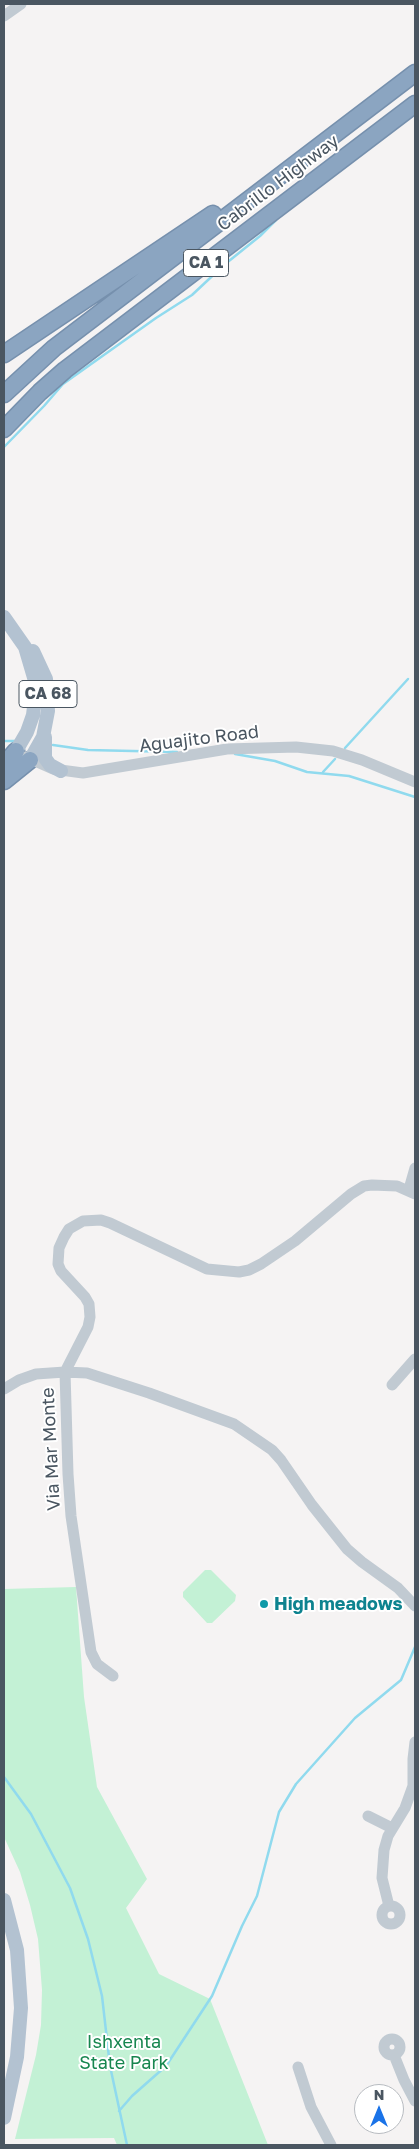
<!DOCTYPE html>
<html>
<head>
<meta charset="utf-8">
<style>
  body { margin:0 }
  #map { position:relative; width:419px; height:2149px; overflow:hidden; background:#f5f3f3; font-family:"Golos Text",sans-serif }
  canvas { display:block }
  .frame { position:absolute; inset:0; border:5px solid #4a5661; pointer-events:none }
  .north { position:absolute; left:354px; top:2084px; width:50px; height:50px; box-sizing:border-box; background:#fff; border:1px solid #b7bbc0; border-radius:50%; rotate:0deg; font-size:14px; font-weight:700; line-height:20px; text-align:center; color:#4a5661 }
  .north::after { content:''; display:block; margin:auto; width:18px; height:22px; background:#1a73e8; clip-path:polygon(50% 0,100% 100%,50% 72%,0 100%) }
</style>
</head>
<body>
<div id="map">
<canvas width="419" height="2149"></canvas>
<div class="frame"></div>
<div class="north">N</div>
</div>
<script>
const context = document.querySelector('canvas').getContext('2d');
context.lineJoin = 'round';
function fill(path, color) { context.fillStyle = color; context.fill(path, 'evenodd'); }
const poly = rows => new Path2D(rows.map(r => 'M' + r).join(''));
function stroke(path, color, width, dash) { context.strokeStyle = color; context.lineWidth = width; context.lineCap = dash ? 'butt' : 'round'; context.setLineDash(dash || []); context.stroke(path); }
function drawText(font, color, halo, rows, align = 'center') {
  context.font = font + ' "Golos Text",sans-serif'; context.lineWidth = 4; context.setLineDash([]); context.textBaseline = 'middle'; context.strokeStyle = halo; context.fillStyle = color; for (const [text, x, y, turn = 0] of rows) {
    context.save(); context.translate(x, y); context.rotate((+turn || 0) * Math.PI / 180); context.textAlign = isNaN(turn) ? turn : align; if (halo) context.strokeText(text, 0, 0); context.fillText(text, 0, 0); context.restore();
  }
}
fill(poly([
  [205,1570,211,1570,236,1595,235,1601,212,1623,207,1623,183,1597,183,1592],
  [76,1587,84,1697,97,1787,147,1879,126,1908,159,1974,210,1999,268,2145,117,2145,114,2138,15,2139,36,2055,41,2025,42,1990,38,1939,30,1905,20,1872,4,1837,4,1589]
]), '#c3f1d5');
stroke(poly([
  [4,447,44,406,63,384,156,318,192,295,224,265,260,236,276,220],
  [4,741,16,741],
  [53,745,88,750,177,752],
  [345,748,408,679],
  [235,754,275,761,307,772,349,776,415,797],
  [323,772,335,759],
  [4,1777,31,1814,70,1888,88,1939,102,1996,110,2066,127,2145],
  [119,2111,132,2096,166,2066,212,1996,242,1926,257,1896,279,1812,296,1784,355,1718,401,1680,415,1647]
]), '#90daee', 2.5);
const highway = poly([
  [4,354,213,214],
  [4,394,54,348,415,73],
  [4,429,40,392,65,370,415,104],
  [4,765,16,751],
  [4,781,30,760]
]);
stroke(highway, '#7690ad', 19);
stroke(poly([
  [4,16,21,4],
  [26,757,53,769,83,773,227,749,296,747,333,751,362,760,415,782],
  [409,1189,415,1168],
  [392,1385,415,1359],
  [4,1389,19,1380,36,1374,65,1372,87,1373,149,1393,234,1424,272,1450,281,1460,312,1505,347,1549,362,1562,398,1588,415,1606],
  [113,1676,97,1664,91,1652,71,1516,68,1474,65,1372,88,1327,90,1317,89,1304,85,1297,61,1271,58,1264,59,1248,64,1237,69,1229,83,1221,101,1220,110,1223,207,1269,239,1272,249,1270,261,1264,295,1241,351,1194,364,1186,372,1185,397,1186,415,1194],
  [368,1816,392,1828],
  '382 1915a9 9 0 1 1 18 0a9 9 0 1 1-18 0Z',
  [389,1906,382,1878,384,1850,388,1836,405,1808,413,1786,413,1759,415,1742],
  '384 2047a8 8 0 1 1 16 0a8 8 0 1 1-16 0Z',
  [394,2055,404,2080,415,2101],
  [298,2067,311,2107,331,2145]
]), '#c1cad2', 11);
stroke(poly([
  [4,617,25,647,35,681,35,698,33,715,27,732,16,751],
  [45,737,45,758,50,765,61,771],
  [30,760,43,737,48,711,46,679,33,651],
  [4,1900,17,1950,21,2008,17,2057,4,2118]
]), '#b3c2d1', 14);
stroke(highway, '#8ba5c1', 16);
for (const [x, y, r, color] of [
  [264,1604,5,"#0f9aa8"]
]) { const dot = new Path2D(); dot.arc(x, y, r, 0, 2 * Math.PI); context.fillStyle = color; context.fill(dot); stroke(dot, '#fff', 2); }
for (const [x, y, w] of [
  [206,263,45],
  [48,694,58]
]) { const box = new Path2D(); box.roundRect(x - w / 2, y - 13.5, w, 27, 4); context.fillStyle = '#fff'; context.fill(box); stroke(box, '#4a5661', 1); }
drawText('bold 16px', '#4a5661', null, [
  ["CA 1",206,263],
  ["CA 68",48,694]
]);
drawText('18px', '#4a5661', '#fff', [
  ["Cabrillo Highway",278,183,-37],
  ["Aguajito Road",199,739,-7],
  ["Via Mar Monte",51,1449,-93]
]);
drawText('bold 18px', '#0d838f', '#fff', [
  ["High meadows",274,1604]
], 'left');
drawText('18px', '#17864f', '#fff', [
  ["Ishxenta",124,2042],
  ["State Park",124,2063]
]);
</script>
</body>
</html>
